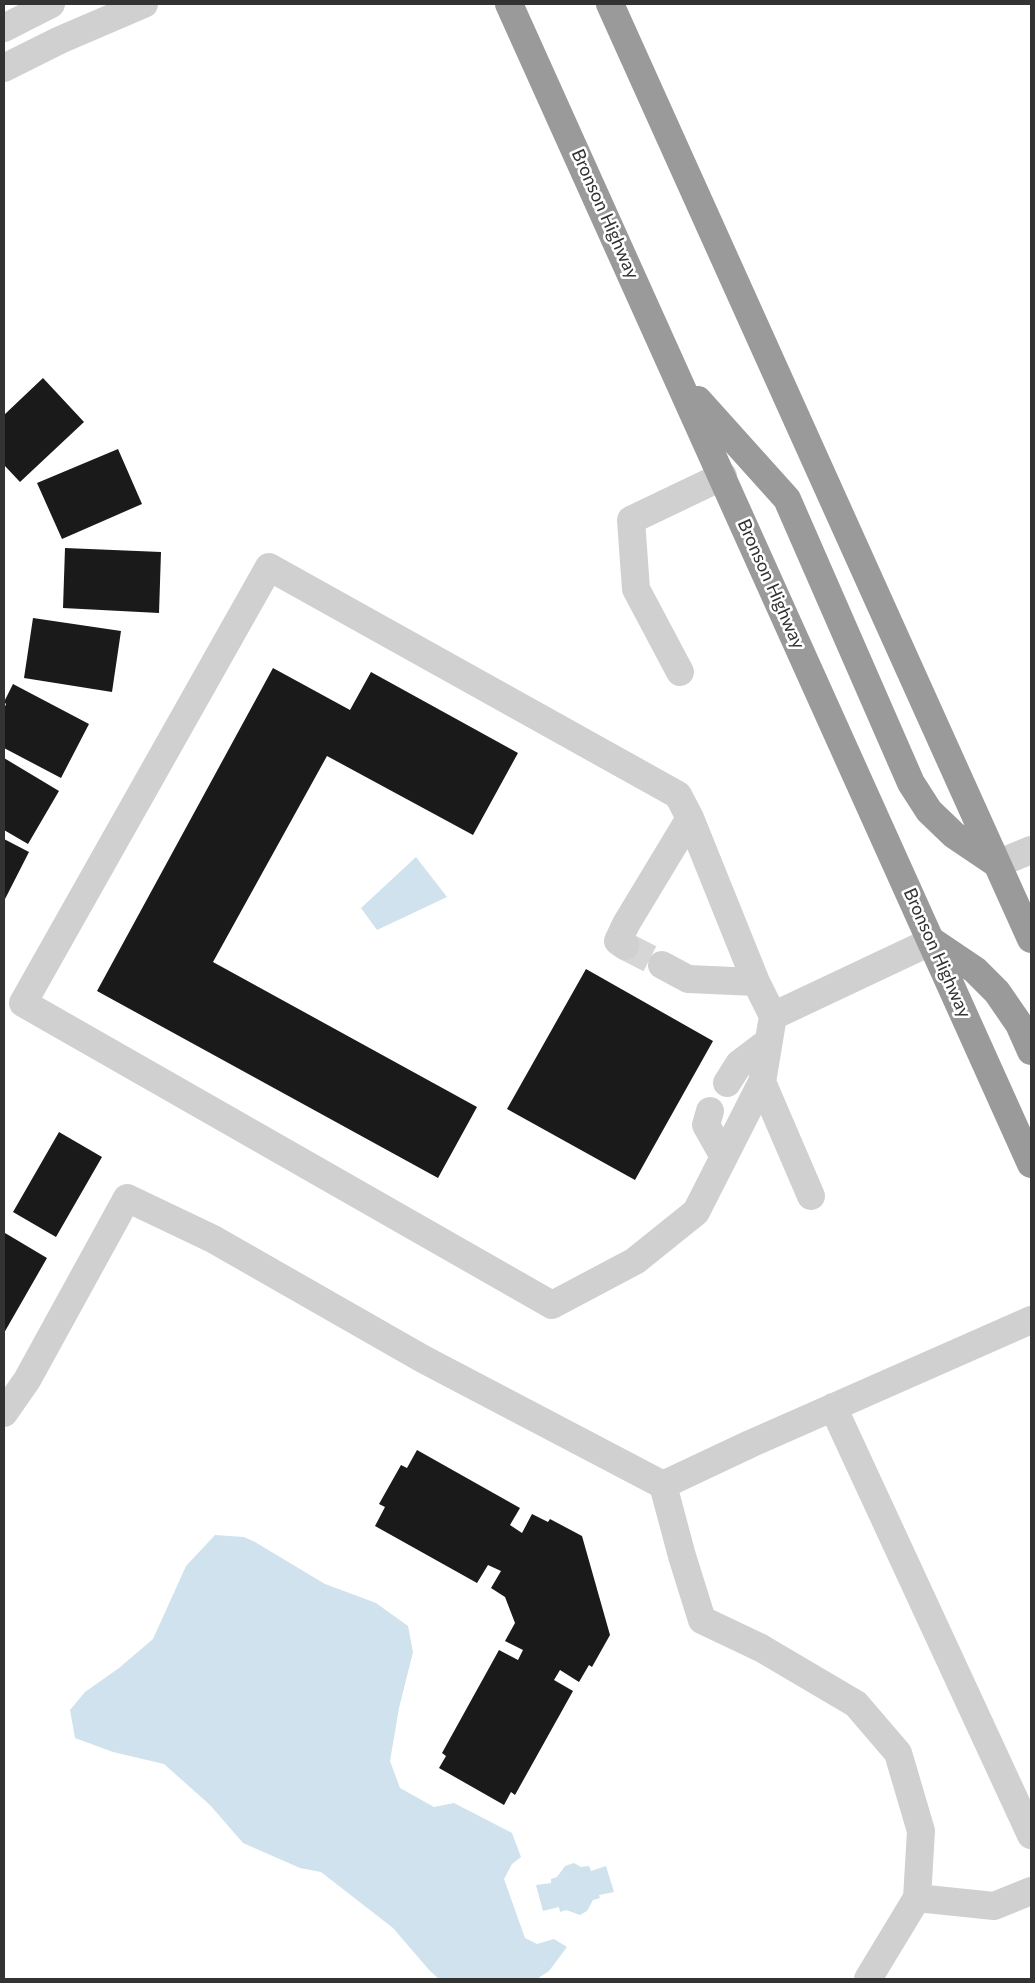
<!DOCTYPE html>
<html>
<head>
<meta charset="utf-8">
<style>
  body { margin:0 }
  #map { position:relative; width:1035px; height:1983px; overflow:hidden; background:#fff; font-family:Lato,sans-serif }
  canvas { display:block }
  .frame { position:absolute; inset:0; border:5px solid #333; pointer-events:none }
</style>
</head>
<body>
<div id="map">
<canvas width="1035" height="1983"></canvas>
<div class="frame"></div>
</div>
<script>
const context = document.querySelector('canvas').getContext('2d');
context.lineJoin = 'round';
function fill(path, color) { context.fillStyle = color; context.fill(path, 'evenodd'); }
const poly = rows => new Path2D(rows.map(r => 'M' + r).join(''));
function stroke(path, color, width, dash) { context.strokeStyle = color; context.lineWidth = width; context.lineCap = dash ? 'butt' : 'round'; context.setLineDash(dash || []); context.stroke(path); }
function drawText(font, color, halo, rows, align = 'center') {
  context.font = font + ' Lato,sans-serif'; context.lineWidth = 5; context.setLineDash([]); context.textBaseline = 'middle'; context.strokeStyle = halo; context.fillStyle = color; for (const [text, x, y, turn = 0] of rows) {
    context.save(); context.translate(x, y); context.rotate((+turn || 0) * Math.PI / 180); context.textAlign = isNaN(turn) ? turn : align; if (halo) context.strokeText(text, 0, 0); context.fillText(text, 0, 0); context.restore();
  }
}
fill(poly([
  [416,857,447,897,377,930,361,908],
  [215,1535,244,1537,255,1542,325,1584,376,1603,408,1626,413,1652,399,1708,390,1761,400,1788,434,1807,454,1803,512,1833,521,1857,512,1864,504,1879,525,1938,537,1944,554,1939,567,1947,549,1971,537,1979,439,1979,430,1971,393,1928,321,1872,300,1868,243,1843,210,1805,164,1764,113,1752,75,1738,70,1710,85,1692,119,1668,153,1639,186,1566],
  [574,1863,581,1867,589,1866,591,1871,606,1866,614,1892,599,1895,600,1898,593,1900,587,1911,580,1915,566,1910,560,1912,559,1907,543,1911,536,1885,551,1883,551,1879,557,1877,565,1866]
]), '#cfe2ee');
fill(poly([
  [43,378,84,422,20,482,4,465,4,415],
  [118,449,142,504,62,539,37,483],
  [65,548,161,552,159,613,63,608],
  [33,618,121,631,112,692,24,678],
  [273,668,350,710,371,672,518,753,473,835,327,756,213,962,477,1107,438,1178,97,991],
  [13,684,89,724,61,778,4,748,4,709,6,704,4,702],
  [4,758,59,791,28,844,4,830],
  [4,839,29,852,4,901],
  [586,969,713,1041,635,1180,507,1109],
  [59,1132,102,1157,56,1237,13,1212],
  [5,1233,47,1258,4,1333,4,1235],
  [417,1450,520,1508,510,1525,522,1533,532,1514,548,1522,550,1519,582,1536,610,1635,592,1667,589,1665,579,1682,560,1670,554,1680,573,1691,515,1795,511,1792,504,1805,439,1768,446,1756,442,1753,499,1650,518,1660,523,1650,505,1641,515,1623,505,1597,491,1588,501,1571,488,1565,477,1583,375,1526,385,1507,379,1504,401,1465,407,1468]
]), '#1a1a1a');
stroke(poly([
  [625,946,662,965]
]), '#d6d6d6', 28, [28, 14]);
stroke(poly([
  [4,28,51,4],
  [4,68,60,40,144,4],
  [680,672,636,589,631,520,723,476],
  [997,864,1031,850],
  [625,946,618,941,626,924,690,818],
  [662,965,688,979,756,982],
  [773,1016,756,982,690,818,678,795,269,567,23,1003,552,1305,635,1261,696,1212,762,1082,773,1016,932,941],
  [762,1082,811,1196],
  [727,1083,739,1064,768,1042],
  [710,1111,706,1125,724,1157],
  [1031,1320,750,1444,663,1485,682,1556,702,1620,761,1648,856,1704,898,1753,921,1831,917,1898,994,1906,1031,1891],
  [833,1407,1031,1835],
  [4,1413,27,1380,127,1198,213,1239,423,1359,663,1485],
  [868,1979,917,1898]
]), '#d0d0d0', 28);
stroke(poly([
  [509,4,1031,1164],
  [610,4,1031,939],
  [698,400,787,499,911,783,929,811,954,835,997,864],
  [932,941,975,970,997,992,1019,1024,1031,1051]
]), '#9a9a9a', 28);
drawText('18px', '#333', '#fff', [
  ["Bronson Highway",605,214,66],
  ["Bronson Highway",771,584,66],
  ["Bronson Highway",937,953,66]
]);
</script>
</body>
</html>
